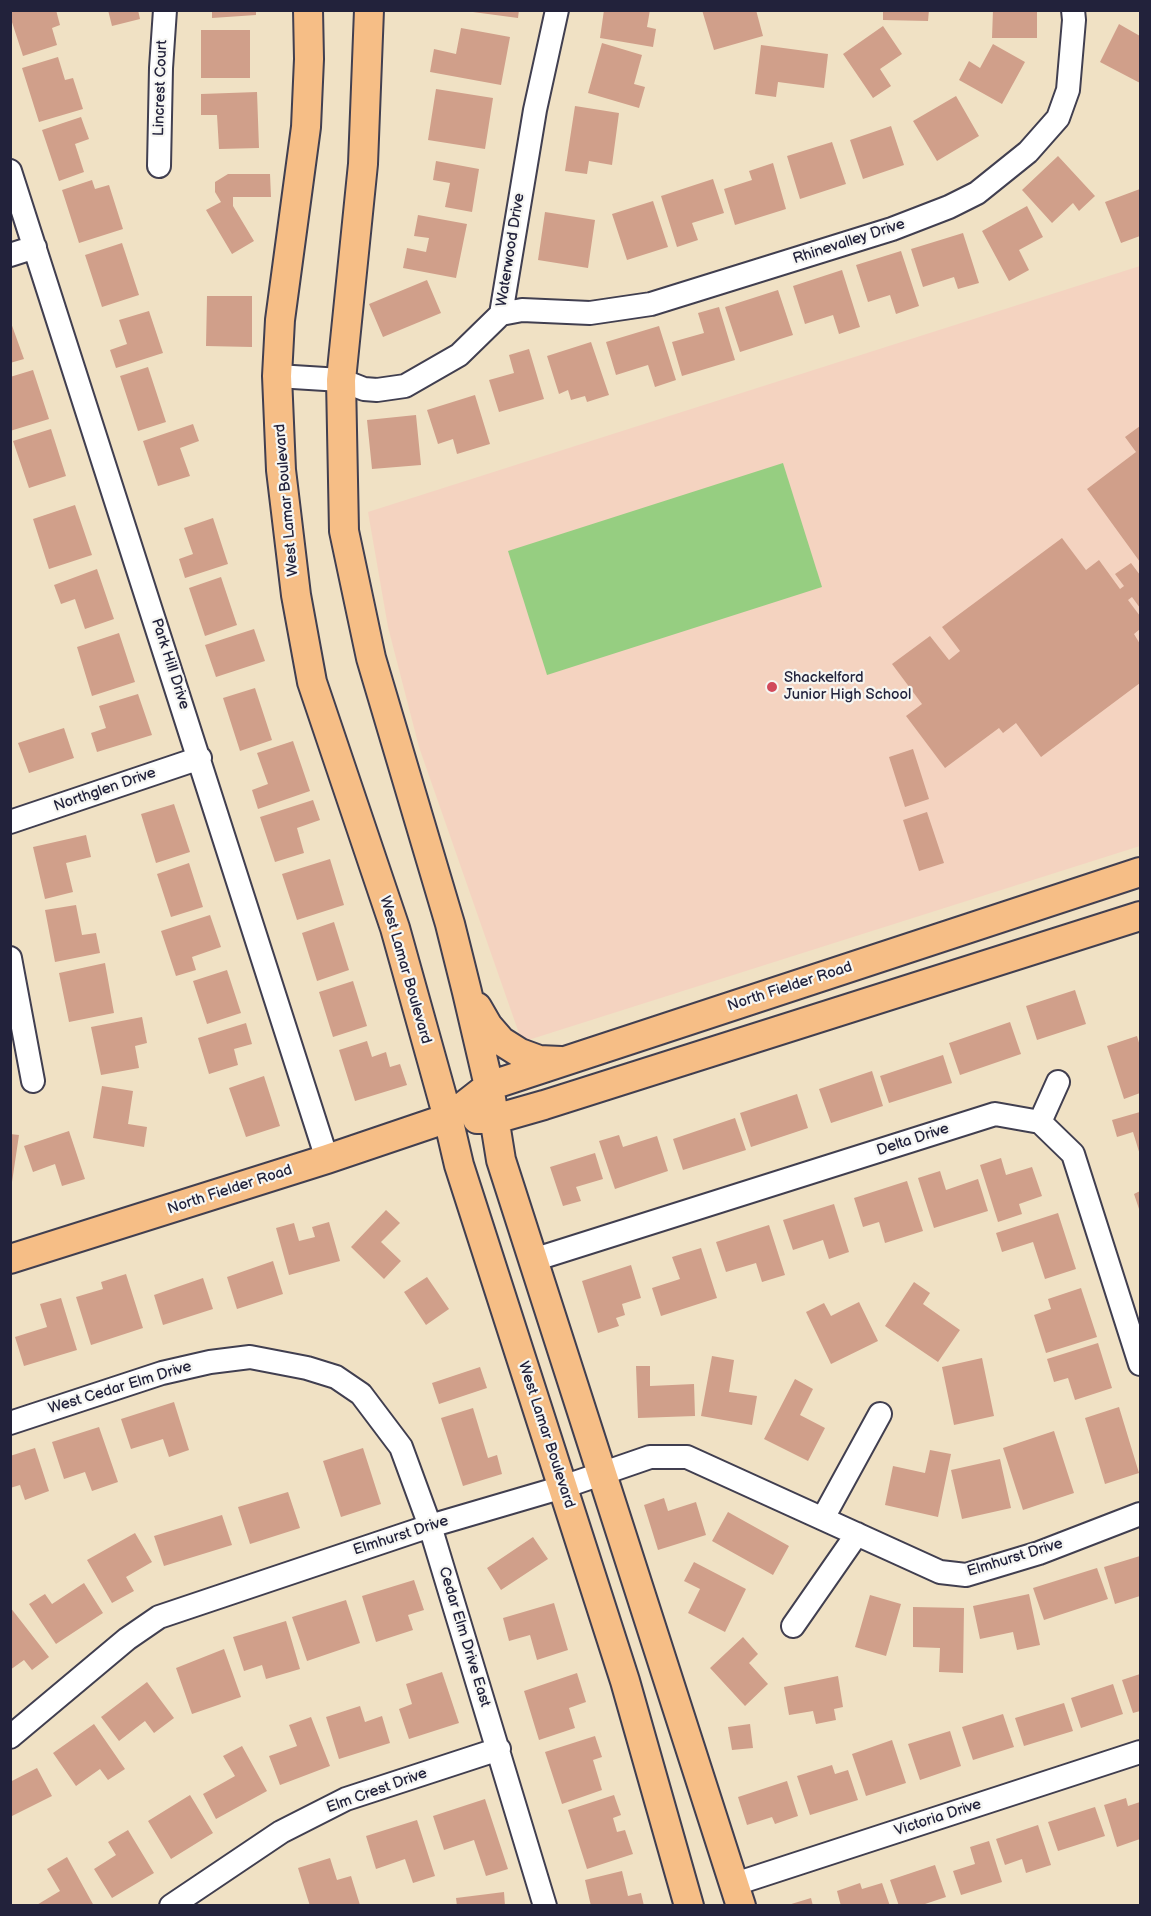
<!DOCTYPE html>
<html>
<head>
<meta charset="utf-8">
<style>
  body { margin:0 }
  #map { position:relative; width:1151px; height:1916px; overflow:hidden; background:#f0e1c4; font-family:"Balsamiq Sans",sans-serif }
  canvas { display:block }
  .frame { position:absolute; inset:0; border:12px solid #22223b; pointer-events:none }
</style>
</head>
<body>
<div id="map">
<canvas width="1151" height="1916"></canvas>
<div class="frame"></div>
</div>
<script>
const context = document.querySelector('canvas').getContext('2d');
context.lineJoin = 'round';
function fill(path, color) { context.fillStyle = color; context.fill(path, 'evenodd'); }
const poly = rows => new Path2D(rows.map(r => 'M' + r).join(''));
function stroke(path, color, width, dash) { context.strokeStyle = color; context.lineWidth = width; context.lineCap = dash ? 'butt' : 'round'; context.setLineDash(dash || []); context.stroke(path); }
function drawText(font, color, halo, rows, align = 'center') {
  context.font = font + ' "Balsamiq Sans",sans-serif'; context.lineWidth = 4.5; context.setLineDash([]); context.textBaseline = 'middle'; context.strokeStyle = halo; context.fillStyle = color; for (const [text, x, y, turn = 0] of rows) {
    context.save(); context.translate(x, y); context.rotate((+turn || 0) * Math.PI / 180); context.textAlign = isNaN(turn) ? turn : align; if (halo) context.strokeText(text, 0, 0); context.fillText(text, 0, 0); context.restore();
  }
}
fill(poly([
  [1140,266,1140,846,522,1042,419,747,388,627,368,512]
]), '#f4d3c0');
fill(poly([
  [783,463,822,587,547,675,508,551]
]), '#96ce81');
fill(poly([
  [10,10,56,10,60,25,52,28,57,45,23,56,10,16],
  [108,10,138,10,140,19,112,26],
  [212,10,256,10,256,15,212,18],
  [473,10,519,10,518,18,473,12],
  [604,10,650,10,647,27,656,29,653,47,600,38],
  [702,10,756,10,763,36,714,50],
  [883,10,929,10,928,21,883,20],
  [993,10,1037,10,1037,38,992,38],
  [1119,24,1140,36,1140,83,1100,62],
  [883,26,902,54,880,69,891,86,873,98,843,54],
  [461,28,510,37,501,85,430,72,434,49,456,54],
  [201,30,250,30,250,78,201,78],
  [602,43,642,55,634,84,645,87,639,108,588,93],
  [993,44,1025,62,1002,104,959,80,969,61,980,68],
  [761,45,828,54,824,88,778,82,776,97,755,94],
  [58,57,65,80,73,78,83,109,39,122,22,68],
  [436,89,493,98,485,149,428,140],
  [257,92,259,148,219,149,217,115,201,115,201,94],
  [956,96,979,136,937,161,913,121],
  [575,106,619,113,612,165,589,161,587,174,565,171],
  [81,117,89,139,75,144,84,172,59,181,42,130],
  [891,126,904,165,863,179,850,140],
  [832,142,846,184,800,199,787,156],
  [1058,156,1095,196,1079,211,1073,203,1052,223,1022,190],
  [436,161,479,169,472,212,445,207,450,183,433,180],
  [773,163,786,209,735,225,724,189,752,180,749,171],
  [228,174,270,174,271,197,233,197,233,206,254,241,232,254,206,210,221,202,215,192,215,182],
  [713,179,724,213,692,223,698,240,677,247,661,196],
  [92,180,95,189,109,185,123,229,79,243,62,190],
  [1140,189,1140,236,1121,243,1105,202],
  [653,201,668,247,627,260,612,214],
  [1027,206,1043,237,1019,250,1029,270,1009,281,982,231],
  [545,212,595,220,588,268,538,260],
  [418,215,467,224,456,278,403,268,407,248,426,252,429,238,414,236],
  [963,233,979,283,958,289,954,277,923,287,911,249],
  [122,243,139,295,102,307,85,255],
  [901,251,919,306,896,314,890,295,868,302,856,265],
  [842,270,860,327,839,334,833,315,805,324,793,286],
  [427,280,441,313,383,337,369,304],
  [778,290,793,335,740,352,725,307],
  [207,296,252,296,252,347,206,346],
  [719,307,735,360,682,376,672,342,704,333,698,313],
  [149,311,163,353,116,368,110,350,127,344,119,320],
  [10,320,24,359,10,363],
  [659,326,676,380,655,387,648,365,616,375,606,342],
  [591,342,609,395,587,402,585,396,571,400,568,390,559,394,547,356],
  [529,349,544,399,499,412,489,380,514,373,509,355],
  [148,367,166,422,138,431,120,376],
  [33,370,49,419,10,431,10,377],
  [475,395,490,444,457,454,453,439,438,444,427,410],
  [416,415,421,465,372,469,367,420],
  [193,424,199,441,180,448,190,476,158,486,143,441],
  [1140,426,1140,562,1087,489,1136,452,1125,437],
  [51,429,66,476,29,488,13,441],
  [75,505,92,555,49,569,33,519],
  [213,518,228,564,185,578,179,559,193,554,184,528],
  [1062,538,1086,570,1099,560,1120,589,1124,586,1115,574,1131,563,1140,575,1140,608,1132,597,1128,600,1140,616,1140,629,1134,634,1140,644,1140,683,1041,757,1016,723,1003,733,999,728,945,768,906,716,922,704,892,664,930,636,949,660,960,651,942,627],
  [97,569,114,619,85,629,75,599,61,604,54,585],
  [221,577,237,625,205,636,189,588],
  [254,629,265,661,216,677,205,645],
  [119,633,135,682,92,696,77,647],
  [255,688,272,740,240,751,223,698],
  [138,694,152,735,97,752,91,733,106,728,99,706],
  [64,728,74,758,29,773,18,743],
  [293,741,310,791,258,809,252,790,268,784,257,753],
  [913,749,929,799,905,807,889,757],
  [313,800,320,820,297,828,304,853,275,862,260,817],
  [174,804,190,852,156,863,141,814],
  [927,812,944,863,919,871,903,820],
  [86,835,91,857,66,863,73,892,45,899,33,847],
  [330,859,344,905,297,920,282,874],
  [189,863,203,907,171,917,157,874],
  [76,905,82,935,96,933,100,953,55,962,45,910],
  [210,915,221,947,192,957,196,970,176,976,161,931],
  [334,922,349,970,317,981,302,933],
  [105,963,114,1013,69,1022,59,973],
  [227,970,241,1013,207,1024,193,981],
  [353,981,367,1026,333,1037,319,992],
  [1075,990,1086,1024,1037,1040,1026,1006],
  [142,1017,147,1043,135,1046,139,1068,101,1075,91,1027],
  [1010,1022,1021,1054,960,1075,949,1043],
  [246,1023,252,1044,234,1049,238,1065,209,1074,198,1038],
  [1137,1036,1140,1046,1140,1093,1124,1099,1107,1046],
  [367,1041,372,1057,386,1052,390,1067,400,1064,407,1085,355,1101,339,1050],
  [943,1055,952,1083,889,1103,880,1076],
  [872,1071,883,1106,831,1123,819,1089],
  [264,1076,280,1126,246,1137,229,1088],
  [102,1086,133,1091,128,1124,147,1127,144,1147,93,1138],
  [797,1094,808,1128,751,1147,740,1113],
  [1140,1112,1140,1155,1133,1132,1117,1137,1112,1120],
  [735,1118,746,1150,683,1170,673,1139],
  [69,1131,85,1179,62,1186,55,1164,33,1172,24,1146],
  [10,1134,19,1135,12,1182,10,1182],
  [619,1135,623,1147,657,1136,668,1171,615,1189,599,1141],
  [595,1153,603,1179,576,1187,581,1201,563,1206,550,1167],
  [1001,1158,1006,1175,1032,1167,1042,1196,1019,1204,1022,1214,998,1222,980,1165],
  [940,1171,946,1190,978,1179,988,1211,934,1228,918,1178],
  [907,1181,923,1231,885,1243,879,1222,863,1227,854,1198],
  [1140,1191,1140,1212,1134,1194],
  [834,1204,849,1252,829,1259,823,1240,793,1250,783,1220],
  [386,1210,400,1223,381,1242,401,1261,384,1279,351,1247],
  [1058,1213,1076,1269,1045,1279,1033,1242,1002,1252,996,1233],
  [329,1222,340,1261,289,1275,276,1228,294,1223,299,1241,315,1237,312,1227],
  [769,1225,785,1275,762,1282,756,1263,726,1272,716,1242],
  [701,1248,717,1298,661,1316,652,1288,680,1279,672,1257],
  [273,1261,283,1294,237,1309,227,1277],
  [631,1265,641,1298,622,1304,625,1315,616,1318,619,1326,598,1333,582,1281],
  [126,1274,143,1328,91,1345,76,1297,103,1289,101,1282],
  [427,1277,449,1309,426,1325,404,1292],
  [203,1278,213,1309,163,1325,154,1295],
  [914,1282,930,1293,923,1304,960,1330,938,1362,885,1326],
  [1081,1288,1097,1337,1046,1353,1034,1315,1051,1309,1048,1299],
  [61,1298,77,1350,24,1366,15,1337,47,1327,40,1304],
  [859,1302,878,1341,831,1364,806,1312,824,1303,831,1316],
  [1098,1343,1112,1388,1075,1400,1068,1378,1054,1382,1047,1359],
  [712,1356,734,1360,729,1392,757,1396,752,1425,701,1416],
  [982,1358,994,1416,954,1425,942,1367],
  [636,1366,650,1366,650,1386,694,1384,695,1416,638,1418],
  [480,1367,487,1388,439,1404,432,1383],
  [795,1379,813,1389,800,1415,825,1428,808,1461,764,1439],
  [174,1402,189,1450,169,1457,163,1439,131,1449,121,1419],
  [1119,1407,1139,1473,1105,1484,1085,1418],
  [473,1408,488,1458,497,1455,502,1474,463,1486,441,1418],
  [99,1427,118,1482,92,1491,85,1472,64,1479,52,1442],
  [1054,1431,1074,1493,1023,1510,1003,1448],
  [35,1448,49,1491,25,1500,20,1485,10,1488,10,1456],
  [363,1448,381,1504,341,1517,323,1461],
  [930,1450,951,1454,938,1517,885,1505,893,1466,925,1473],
  [1000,1459,1011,1508,962,1519,951,1470],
  [288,1492,300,1528,250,1544,238,1507],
  [664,1498,668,1511,696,1502,706,1535,658,1550,644,1505],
  [728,1512,789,1546,773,1575,712,1541],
  [222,1515,232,1545,164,1566,154,1536],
  [135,1533,152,1562,126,1577,134,1591,112,1603,87,1560],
  [533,1537,548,1559,501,1590,487,1568],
  [1140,1556,1140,1596,1115,1604,1104,1567],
  [694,1562,746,1589,725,1632,688,1613,700,1589,684,1581],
  [1097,1568,1108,1599,1044,1620,1033,1588],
  [414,1580,424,1610,408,1615,413,1630,376,1642,362,1596],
  [84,1583,103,1613,56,1644,29,1604,45,1594,52,1604],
  [1029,1594,1040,1645,1017,1650,1013,1632,980,1639,973,1606],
  [870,1595,901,1604,886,1656,855,1647],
  [346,1600,360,1643,307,1661,292,1617],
  [554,1603,568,1650,537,1660,530,1635,509,1641,503,1618],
  [10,1607,49,1657,32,1670,24,1660,10,1670],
  [913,1607,964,1608,963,1673,939,1672,940,1648,913,1647],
  [286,1621,300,1669,266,1679,262,1665,244,1671,233,1637],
  [743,1637,758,1654,749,1663,768,1684,745,1706,710,1668],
  [224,1649,241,1697,192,1714,176,1668],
  [442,1672,459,1723,409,1739,399,1709,412,1704,406,1684],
  [577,1673,586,1702,569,1708,575,1728,539,1740,524,1691],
  [1140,1674,1140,1711,1133,1713,1122,1680],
  [838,1676,843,1707,834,1709,836,1720,816,1724,813,1711,789,1715,784,1687],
  [147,1682,174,1718,154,1733,145,1721,119,1741,101,1717],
  [1113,1684,1123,1714,1081,1728,1071,1698],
  [1064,1703,1073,1731,1024,1746,1015,1718],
  [360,1706,365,1722,382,1716,390,1743,339,1759,326,1717],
  [1003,1714,1014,1747,973,1760,962,1727],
  [311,1717,330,1766,280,1785,269,1756,297,1746,289,1725],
  [94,1724,125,1769,108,1780,100,1769,76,1786,53,1753],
  [750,1724,753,1748,732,1750,728,1727],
  [950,1731,961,1766,920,1780,908,1744],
  [595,1736,602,1757,593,1760,602,1790,562,1804,545,1752],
  [892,1740,906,1783,866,1796,852,1754],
  [242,1746,267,1791,216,1819,203,1794,235,1776,223,1756],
  [832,1765,835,1774,848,1770,858,1800,810,1815,797,1776],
  [37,1768,52,1796,10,1817,10,1782],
  [787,1781,798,1816,775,1824,772,1817,747,1825,738,1797],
  [190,1795,213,1833,171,1859,148,1821],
  [614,1795,621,1815,613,1818,617,1832,625,1830,633,1854,587,1869,568,1810],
  [1126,1798,1128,1806,1140,1802,1140,1839,1117,1847,1104,1805],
  [485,1799,508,1869,486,1876,474,1840,444,1850,433,1816],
  [1095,1807,1105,1836,1058,1851,1048,1822],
  [417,1820,435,1876,413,1883,405,1859,376,1869,366,1836],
  [1038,1825,1051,1865,1026,1873,1022,1859,1005,1865,996,1839],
  [128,1830,154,1873,112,1898,94,1869,116,1855,108,1842],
  [989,1841,1002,1882,961,1895,953,1871,975,1864,970,1847],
  [67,1857,94,1906,35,1906,60,1891,47,1869],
  [330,1858,337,1880,351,1876,360,1905,310,1906,298,1868],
  [935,1865,946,1897,919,1906,899,1906,890,1880],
  [622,1871,628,1896,641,1893,644,1906,591,1906,585,1880],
  [860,1883,862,1889,882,1883,890,1906,841,1906,837,1891],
  [504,1892,505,1906,457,1906,456,1898],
  [811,1898,813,1906,788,1906,788,1905]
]), '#d09f8a');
const minor = poly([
  [159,166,161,68,165,10],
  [10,171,327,1159],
  [10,255,35,247],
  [501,314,522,310,590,313,651,304,892,229,949,207,977,193,1028,152,1058,118,1068,90,1074,20,1073,10],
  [277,376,341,380,364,389,377,390,405,386,459,355,501,314,535,110,557,10],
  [10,822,200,758],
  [10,958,33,1081],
  [1040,1122,1058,1082],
  [533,1260,995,1114,1040,1122,1073,1154,1140,1364],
  [10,1423,162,1373,210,1362,250,1357,307,1368,336,1377,361,1394,401,1447,430,1526,545,1906],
  [823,1518,880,1414],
  [793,1626,857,1534],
  [10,1737,127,1639,159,1617,430,1526,563,1487,650,1457,687,1457,940,1572,966,1575,1039,1553,1140,1514],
  [735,1884,1140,1752],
  [171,1906,281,1832,346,1799,499,1749]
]);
const major = poly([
  [308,10,309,59,306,127,280,320,277,376,281,470,296,595,312,682,395,928,448,1118,459,1165,625,1681,689,1906],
  [369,10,363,164,341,380,344,531,371,658,450,924,467,992,489,1086,501,1160,741,1906],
  [477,1007,488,1026,501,1041,520,1053,539,1060,561,1061],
  [477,1119,495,1119,544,1105,1140,916],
  [10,1259,327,1159,448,1118,489,1086,1140,872]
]);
stroke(minor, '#413f50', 26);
stroke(major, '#413f50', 32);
stroke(minor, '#fff', 22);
stroke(major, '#f6be86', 28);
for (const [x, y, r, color] of [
  [772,687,6,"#d1495b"]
]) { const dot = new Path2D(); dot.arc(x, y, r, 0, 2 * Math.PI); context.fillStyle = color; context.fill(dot); stroke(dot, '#f6f6f2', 2); }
drawText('15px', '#22223b', '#f6f6f2', [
  ["Lincrest Court",161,88,-88],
  ["Rhinevalley Drive",849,242,-18],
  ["Waterwood Drive",511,250,-81],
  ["West Lamar Boulevard",287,500,-95],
  ["Park Hill Drive",170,664,72],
  ["Northglen Drive",105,790,-19],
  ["West Lamar Boulevard",405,970,74],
  ["North Fielder Road",790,987,-18],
  ["Delta Drive",913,1140,-18],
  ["North Fielder Road",230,1190,-18],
  ["West Cedar Elm Drive",120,1388,-17],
  ["West Lamar Boulevard",546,1435,72],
  ["Elmhurst Drive",401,1536,-18],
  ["Elmhurst Drive",1015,1558,-17],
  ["Cedar Elm Drive East",464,1637,73],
  ["Elm Crest Drive",377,1791,-20],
  ["Victoria Drive",938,1818,-18]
]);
drawText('15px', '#22223b', '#f6f6f2', [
  ["Shackelford",784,678],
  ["Junior High School",784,695]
], 'left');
</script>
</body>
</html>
